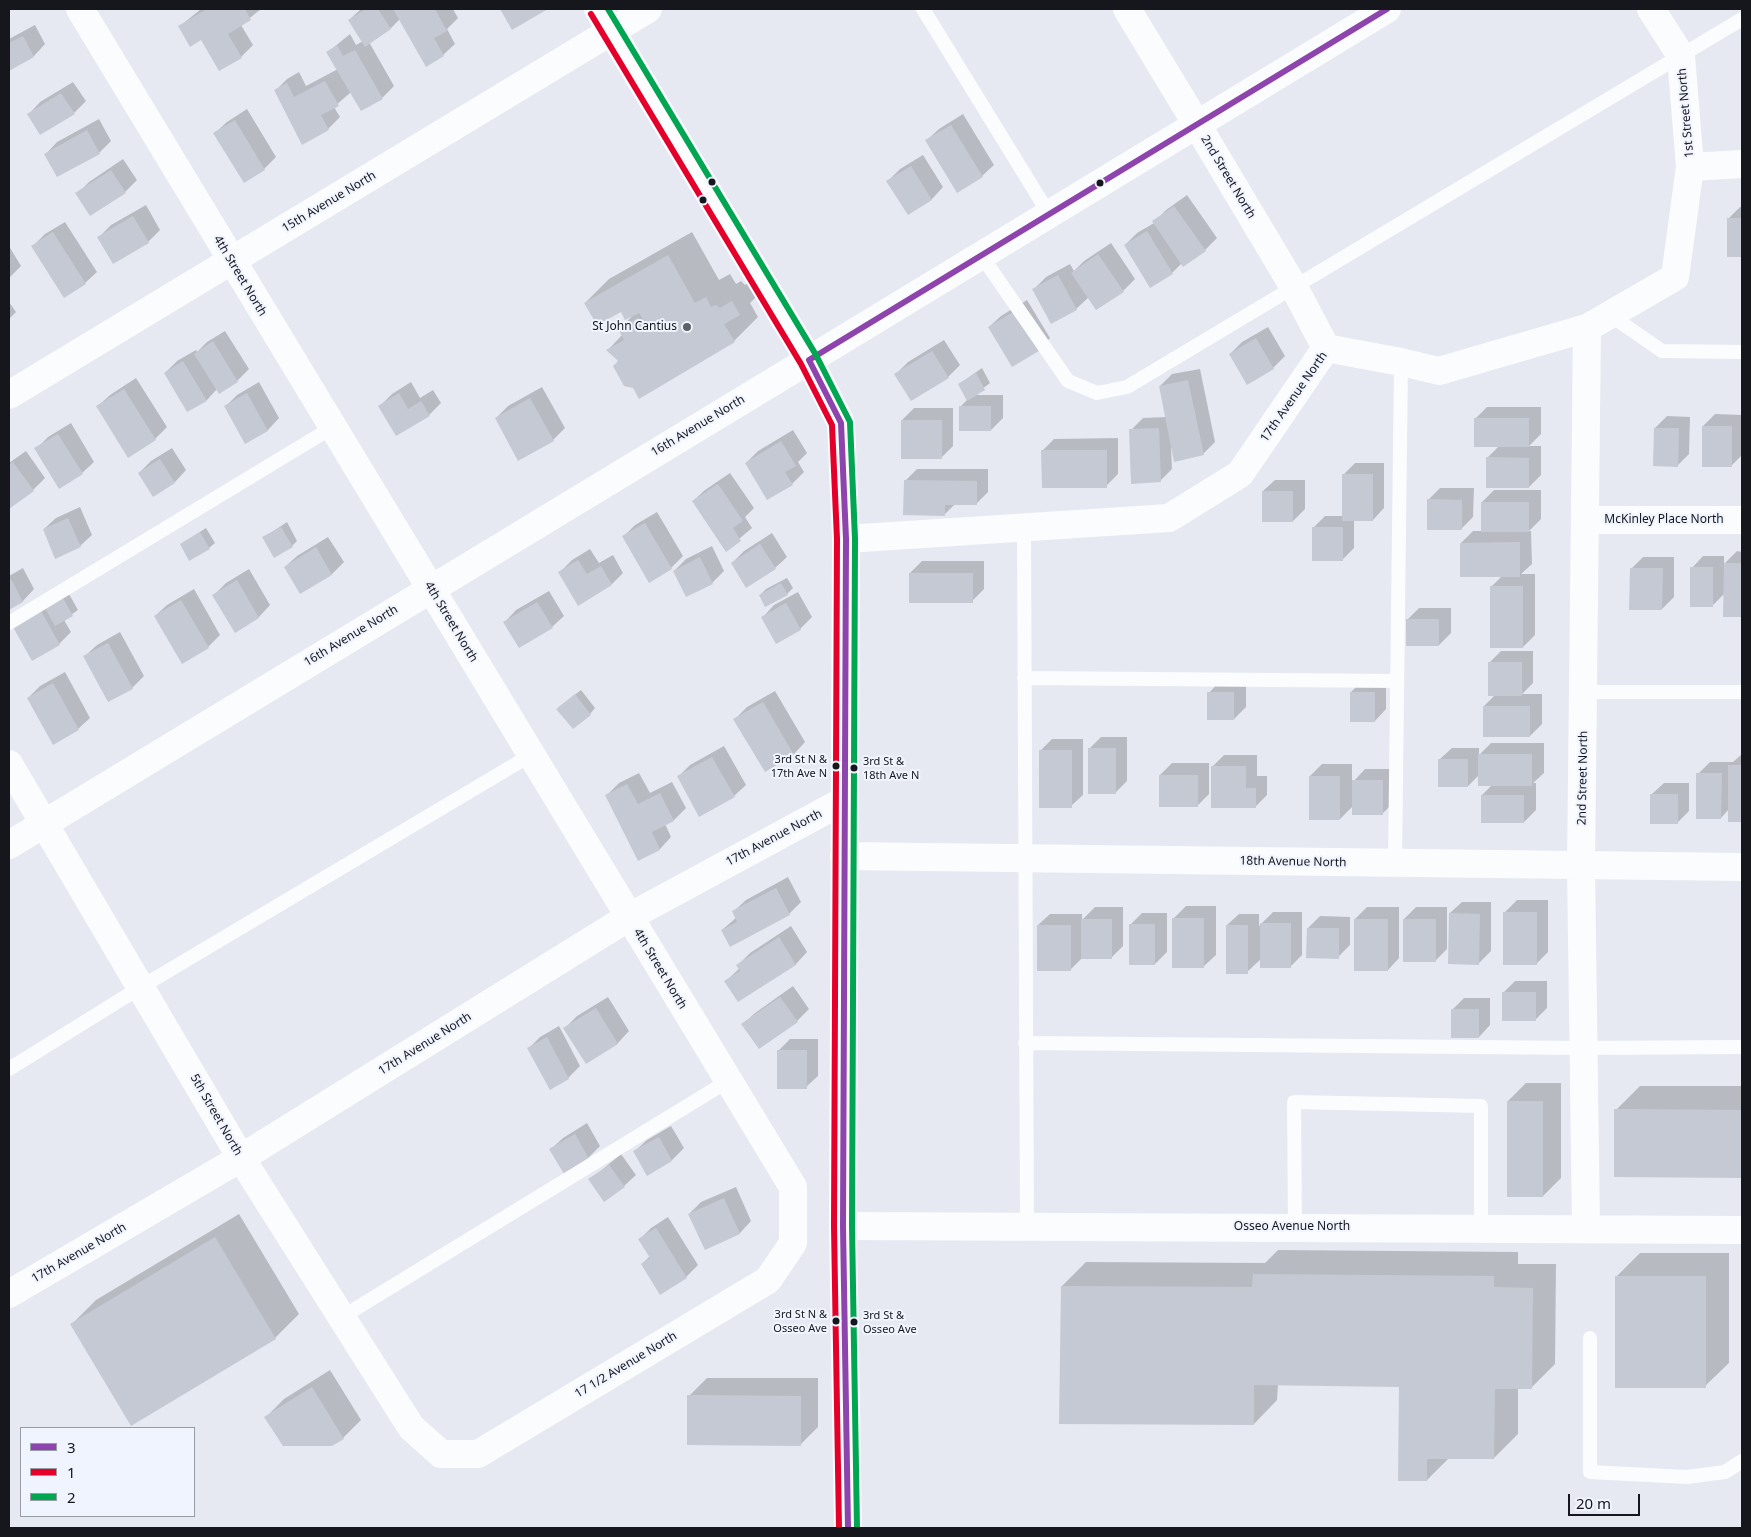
<!DOCTYPE html>
<html>
<head>
<meta charset="utf-8">
<style>
  body { margin:0 }
  #map { position:relative; width:1751px; height:1537px; overflow:hidden; background:#e6e9f2; font-family:"Noto Sans",sans-serif }
  canvas { display:block }
  .frame { position:absolute; inset:0; border:10px solid #15171c; pointer-events:none }
  .legend { position:absolute; left:20px; top:1427px; width:175px; height:90px; box-sizing:border-box; background:#f0f4fe; border:1px solid #989ca4; margin:0; padding:6px 9px; list-style:none; font-size:15px; color:#15171c }
  .legend li { display:flex; align-items:center; gap:10px; height:25px }
  .legend b { width:25px; border:1px solid #989ca4 }
  .scale { position:absolute; left:1568px; top:1494px; width:72px; height:22px; box-sizing:border-box; border:2px solid #15171c; border-top:0; padding-left:6px; font-size:15px; line-height:18px; white-space:nowrap; color:#15171c; -webkit-text-stroke:4px #f0f4fe; paint-order:stroke }
</style>
</head>
<body>
<div id="map">
<canvas width="1751" height="1537"></canvas>
<div class="frame"></div>
<ul class="legend">
<li><b style="height:6px;background:#8e44ad"></b>3</li>
<li><b style="height:6px;background:#e4002b"></b>1</li>
<li><b style="height:6px;background:#00a651"></b>2</li>
</ul>
<div class="scale">20 m</div>
</div>
<script>
const context = document.querySelector('canvas').getContext('2d');
context.lineJoin = 'round';
function fill(path, color) { context.fillStyle = color; context.fill(path, 'evenodd'); }
const poly = rows => new Path2D(rows.map(r => 'M' + r).join(''));
function stroke(path, color, width, dash) { context.strokeStyle = color; context.lineWidth = width; context.lineCap = dash ? 'butt' : 'round'; context.setLineDash(dash || []); context.stroke(path); }
function drawText(font, color, halo, rows, align = 'center') {
  context.font = font + ' "Noto Sans",sans-serif'; context.lineWidth = 4; context.setLineDash([]); context.textBaseline = 'middle'; context.strokeStyle = halo; context.fillStyle = color; for (const [text, x, y, turn = 0] of rows) {
    context.save(); context.translate(x, y); context.rotate((+turn || 0) * Math.PI / 180); context.textAlign = isNaN(turn) ? turn : align; if (halo) context.strokeText(text, 0, 0); context.fillText(text, 0, 0); context.restore();
  }
}
fill(poly([
  [201,9,261,9,241,25,253,45,241,57,180,26],
  [361,9,453,9,458,18,447,29,455,44,443,55,400,19,391,28,369,42,394,86,382,98,361,110,351,92,334,107,340,117,328,129,275,91,287,79,299,72,306,86,338,69,328,52,350,34,356,45,363,41,349,20],
  [35,25,45,44,34,56,9,69,9,39],
  [73,82,86,101,74,113,29,114,40,102],
  [247,109,276,157,264,169,215,133,227,122],
  [963,114,994,165,982,176,927,140,939,129],
  [99,119,111,141,99,153,46,154,57,142],
  [923,155,943,187,932,199,908,214,888,181,900,169],
  [123,159,137,180,125,192,77,194,89,182],
  [1187,195,1217,238,1205,250,1182,263,1172,273,1125,245,1137,233,1154,223,1166,210],
  [146,205,160,230,148,242,99,237,111,225],
  [1740,207,1742,207,1742,255,1728,255,1728,219],
  [65,222,97,272,85,283,33,246,45,234],
  [692,232,719,280,730,274,736,284,741,281,745,285,756,278,763,290,750,303,758,317,734,341,620,361,608,350,622,335,619,330,634,314,585,303,609,279],
  [1111,243,1135,279,1123,291,1097,309,1089,297,1076,309,1034,289,1046,277,1070,264,1074,271,1084,261],
  [9,246,21,266,9,278],
  [1027,300,1050,338,1038,350,989,327,1001,316],
  [9,302,16,312,9,319],
  [1268,327,1285,356,1273,368,1230,354,1242,342],
  [225,331,249,369,237,381,219,392,217,389,207,400,188,411,165,373,177,361,196,350,197,352,207,342],
  [944,340,960,365,948,377,896,374,908,362],
  [982,368,990,383,974,395,1003,395,1003,418,991,430,960,407,968,399,959,384],
  [1200,369,1215,442,1203,454,1171,448,1172,469,1160,481,1131,430,1143,418,1167,417,1160,386,1172,374],
  [136,378,167,427,155,439,98,406,110,395],
  [259,382,279,418,268,430,246,442,226,406,237,395],
  [411,382,420,398,433,390,441,403,429,415,380,406,392,394],
  [542,387,565,428,553,440,496,418,508,406],
  [1487,407,1541,407,1541,434,1529,446,1541,446,1541,475,1529,487,1487,458,1499,446,1475,419],
  [914,408,953,408,953,446,942,457,902,420],
  [1715,414,1742,415,1742,455,1731,466,1703,426],
  [1667,416,1690,417,1689,454,1678,465,1655,428],
  [71,423,94,462,82,473,36,449,48,437],
  [793,430,807,453,798,462,804,472,792,484,767,499,746,463,758,451],
  [1118,438,1118,474,1106,486,1042,451,1054,439],
  [172,448,186,470,175,482,139,473,151,461],
  [26,451,45,478,33,490,9,507,9,463],
  [1355,463,1384,463,1384,508,1373,520,1354,520,1354,548,1342,560,1313,528,1325,516,1343,516,1343,475],
  [917,469,988,469,988,492,976,504,955,504,944,515,905,481],
  [730,473,754,508,745,517,752,528,726,550,693,501,705,490],
  [1275,480,1305,480,1305,509,1293,521,1263,491],
  [1440,488,1474,488,1473,517,1461,529,1428,500],
  [1494,490,1541,490,1541,519,1529,531,1531,531,1532,564,1521,574,1535,574,1535,635,1523,647,1492,586,1502,576,1461,543,1473,531,1482,531,1482,502],
  [80,507,92,535,80,546,44,529,56,518],
  [657,512,683,556,671,568,623,537,635,525],
  [287,522,297,541,292,546,263,538],
  [206,528,215,543,209,548,181,544],
  [772,533,787,557,775,568,732,563,744,551],
  [328,537,344,562,332,574,300,593,285,567,297,556],
  [712,546,724,571,712,583,674,571,686,559],
  [590,549,599,563,613,555,623,573,612,584,560,572,572,560],
  [1737,551,1742,552,1742,616,1724,616,1725,593,1712,606,1692,568,1703,556,1724,556,1724,564],
  [1643,557,1674,557,1674,597,1662,609,1631,569],
  [922,561,984,561,984,589,972,601,910,573],
  [23,568,34,589,23,601,9,608,9,576],
  [249,569,270,605,259,617,235,631,214,595,226,583],
  [787,578,793,588,787,594,760,595,766,589],
  [194,589,220,635,208,647,182,662,155,616,167,605],
  [549,591,564,616,552,627,505,622,516,610],
  [798,592,812,617,800,629,777,642,763,617,774,605],
  [69,594,78,610,64,620,71,632,59,644,14,627],
  [1419,608,1451,608,1451,633,1439,645,1407,620],
  [120,632,144,676,132,688,85,656,97,645],
  [1501,651,1533,651,1533,683,1522,694,1542,694,1542,724,1530,736,1484,706,1495,695,1489,663],
  [65,672,90,718,78,729,28,698,40,686],
  [1363,680,1386,680,1386,709,1375,721,1351,692],
  [1220,681,1246,681,1246,707,1234,719,1209,693],
  [581,690,595,708,590,714,563,704],
  [775,691,805,742,794,754,735,719,747,707],
  [1101,737,1127,737,1127,781,1115,793,1089,749],
  [1052,739,1083,739,1083,795,1071,806,1040,751],
  [1491,743,1544,743,1544,773,1533,783,1536,783,1536,810,1524,822,1482,795,1492,785,1480,774,1468,786,1440,759,1452,748,1479,748,1479,755],
  [724,746,746,785,734,796,678,777,690,765],
  [1742,754,1742,821,1729,821,1729,809,1721,818,1698,774,1710,762,1733,762],
  [1224,755,1257,755,1257,776,1267,776,1267,795,1256,806,1212,767],
  [1172,763,1209,763,1209,794,1197,806,1160,775],
  [1322,764,1352,764,1352,783,1365,769,1394,769,1394,802,1382,814,1354,805,1340,819,1310,776],
  [639,773,650,793,672,782,686,808,674,820,665,824,671,837,660,849,639,859,607,795,619,783],
  [1664,783,1689,783,1689,811,1677,823,1652,794],
  [788,877,801,902,789,914,722,930,737,917,734,911,746,900],
  [1517,900,1548,900,1548,952,1536,964,1505,912],
  [1462,902,1491,902,1491,951,1479,963,1450,913],
  [1186,906,1216,906,1216,955,1204,966,1174,918],
  [1095,907,1123,907,1123,946,1111,958,1082,958,1070,970,1038,925,1050,914,1082,914,1082,920],
  [1367,907,1399,907,1399,958,1388,970,1355,919],
  [1416,907,1447,907,1447,949,1435,961,1404,919],
  [1273,912,1302,912,1302,955,1290,967,1261,959,1247,972,1227,925,1239,914,1259,914,1259,926],
  [1142,913,1167,913,1167,952,1155,964,1130,925],
  [1320,916,1350,917,1350,945,1338,957,1308,928],
  [791,926,807,952,796,964,738,1000,726,981,740,968,738,965,750,953],
  [1515,981,1547,981,1547,1008,1535,1020,1503,993],
  [793,986,809,1009,797,1021,759,1047,743,1024,755,1013],
  [608,997,629,1031,618,1043,586,1063,565,1028,577,1016],
  [1464,998,1490,998,1490,1025,1479,1037,1452,1010],
  [559,1026,580,1066,568,1078,550,1088,529,1048,540,1037],
  [790,1039,818,1039,818,1076,806,1087,778,1051],
  [1526,1083,1561,1083,1561,1178,1543,1196,1508,1101],
  [1640,1086,1742,1086,1742,1177,1615,1176,1616,1110],
  [587,1123,600,1146,588,1158,564,1172,551,1149,563,1138],
  [671,1126,684,1148,672,1160,648,1174,635,1151,647,1140],
  [621,1154,636,1175,624,1186,590,1180],
  [736,1187,751,1221,740,1233,705,1249,689,1214,701,1202],
  [239,1214,299,1314,275,1338,72,1324,96,1300],
  [668,1217,698,1265,686,1277,642,1264,650,1256,639,1240,651,1228],
  [1278,1250,1518,1252,1518,1264,1556,1264,1555,1364,1531,1388,1518,1388,1518,1434,1494,1458,1449,1458,1427,1480,1400,1385,1278,1384,1277,1400,1254,1424,1062,1286,1086,1262,1265,1263],
  [1640,1253,1729,1253,1729,1363,1705,1386,1616,1277],
  [330,1370,361,1420,343,1438,332,1445,266,1417,284,1399],
  [707,1378,818,1378,818,1427,800,1445,689,1396]
]), '#0003');
fill(poly([
  [207,9,245,9,251,20,228,34,242,58,219,71,201,40,190,47,178,26],
  [366,9,378,9,391,29,365,47,348,20],
  [393,9,435,9,447,31,434,38,444,56,426,67],
  [500,9,548,9,512,30],
  [23,36,34,57,9,71,9,43],
  [337,45,343,56,355,50,383,99,361,111,326,52],
  [325,81,339,106,321,115,329,130,302,145,274,90,287,83,294,97],
  [61,93,75,114,40,135,27,114],
  [235,120,265,170,244,183,213,133],
  [951,125,983,177,957,193,925,140],
  [87,130,100,154,57,177,44,154],
  [911,166,932,200,908,215,886,181],
  [111,170,126,193,90,216,75,193],
  [1174,206,1206,251,1183,267,1152,221],
  [133,216,149,243,113,264,97,237],
  [1727,218,1742,218,1742,257,1727,257],
  [1147,231,1173,274,1150,288,1124,245],
  [53,232,86,284,64,298,31,246],
  [1098,254,1124,292,1096,310,1071,273],
  [668,255,695,303,706,297,711,307,716,305,720,308,732,301,740,315,724,324,735,342,639,399,633,388,624,386,613,366,618,361,606,350,624,340,618,329,638,318,646,331,649,328,639,313,625,320,621,312,597,325,584,303],
  [1058,275,1077,310,1051,324,1032,289],
  [1015,311,1039,351,1012,367,988,327],
  [1256,338,1274,369,1247,385,1229,354],
  [213,341,238,382,219,394,194,354],
  [932,351,949,378,911,401,894,374],
  [183,361,207,401,187,412,164,373],
  [976,373,985,390,967,401,958,384],
  [1188,380,1204,455,1174,462,1159,386],
  [124,389,156,440,128,458,96,406],
  [247,393,268,431,245,444,224,406],
  [399,393,408,409,421,401,430,416,396,436,378,406],
  [530,398,554,441,518,461,495,418],
  [959,406,991,406,991,431,959,431],
  [1474,418,1529,418,1529,447,1474,447],
  [901,420,942,420,942,459,901,459],
  [1702,426,1732,426,1732,467,1702,467],
  [1159,428,1161,482,1131,484,1129,429],
  [1654,428,1679,428,1678,467,1653,466],
  [58,434,83,474,59,489,34,448],
  [781,441,796,466,785,472,793,485,767,500,745,463],
  [1041,450,1107,450,1107,488,1042,488],
  [1486,457,1529,458,1529,488,1486,488],
  [160,459,175,483,153,497,138,473],
  [13,462,34,491,9,509,9,465],
  [1342,474,1373,474,1373,521,1342,521],
  [904,480,977,481,977,505,945,505,945,516,903,515],
  [718,484,743,521,733,528,741,541,726,552,692,501],
  [1262,491,1293,491,1293,522,1262,522],
  [1427,499,1462,500,1462,530,1427,530],
  [1481,502,1529,502,1529,532,1481,532],
  [68,518,81,547,55,559,43,529],
  [645,523,672,569,649,583,622,536],
  [281,527,293,547,274,558,262,537],
  [1312,527,1343,527,1343,561,1312,561],
  [200,532,210,549,189,561,180,544],
  [1520,542,1520,577,1460,577,1460,543],
  [760,544,776,569,746,588,731,563],
  [316,547,332,575,300,594,284,567],
  [700,557,713,584,686,597,673,571],
  [578,560,587,574,601,566,612,585,578,606,558,572],
  [1724,563,1742,563,1742,617,1723,617],
  [1690,567,1713,567,1713,607,1690,607],
  [1630,568,1663,568,1662,610,1629,610],
  [909,573,973,573,973,603,909,603],
  [11,579,23,602,9,610,9,580],
  [237,580,259,618,235,633,212,595],
  [781,583,788,595,765,607,759,595],
  [1490,586,1523,586,1523,648,1490,648],
  [63,598,73,616,55,626,45,608],
  [181,600,209,648,182,664,154,616],
  [537,602,553,628,519,648,503,622],
  [786,603,801,630,776,644,761,617],
  [41,611,60,645,32,661,13,627],
  [1406,619,1439,619,1439,646,1406,646],
  [108,643,133,689,108,702,83,656],
  [1488,662,1522,662,1522,696,1488,696],
  [53,683,79,730,53,745,27,698],
  [1207,692,1234,692,1234,720,1207,720],
  [1350,692,1375,692,1375,722,1350,722],
  [575,694,591,715,573,729,556,709],
  [763,702,794,755,765,772,733,719],
  [1483,706,1530,706,1530,737,1483,737],
  [1088,748,1116,748,1116,794,1088,794],
  [1039,750,1072,750,1072,808,1039,808],
  [1478,754,1532,754,1532,786,1478,786],
  [712,757,735,797,699,817,677,776],
  [1438,759,1468,759,1468,787,1438,787],
  [1728,765,1742,765,1742,822,1728,822],
  [1211,766,1246,766,1246,788,1256,788,1256,808,1211,808],
  [1696,773,1722,773,1721,819,1696,819],
  [1159,775,1198,775,1198,807,1159,807],
  [1309,776,1340,776,1340,820,1309,820],
  [1352,780,1383,780,1383,815,1352,815],
  [627,784,638,804,660,793,674,821,652,832,660,850,638,861,605,795],
  [1650,794,1678,794,1678,824,1650,824],
  [1481,795,1524,795,1524,823,1481,823],
  [776,888,790,915,730,947,721,930,737,922,732,911],
  [1503,912,1537,912,1537,965,1503,965],
  [1449,913,1480,914,1479,965,1448,964],
  [1172,918,1204,918,1204,968,1172,968],
  [1081,919,1112,919,1112,959,1081,959],
  [1354,919,1388,919,1388,971,1354,971],
  [1403,919,1436,919,1436,962,1403,962],
  [1260,923,1291,923,1291,968,1260,968],
  [1129,924,1155,924,1155,965,1129,965],
  [1037,925,1071,925,1071,971,1037,971],
  [1226,925,1248,925,1248,974,1226,974],
  [1307,928,1339,928,1339,959,1306,958],
  [779,937,796,965,738,1002,724,981,740,971,736,965],
  [1502,992,1536,992,1536,1021,1502,1021],
  [780,997,798,1022,759,1049,741,1024],
  [596,1008,618,1044,586,1064,563,1028],
  [1451,1009,1479,1009,1479,1038,1451,1038],
  [547,1037,569,1079,550,1090,527,1048],
  [777,1050,807,1050,807,1089,777,1089],
  [1507,1101,1543,1101,1543,1197,1507,1197],
  [1614,1109,1742,1110,1742,1178,1614,1177],
  [575,1134,589,1159,564,1174,549,1149],
  [659,1137,672,1161,647,1176,633,1151],
  [609,1165,625,1187,604,1202,588,1179],
  [724,1198,740,1234,705,1250,688,1214],
  [656,1228,687,1278,660,1295,641,1264,650,1258,638,1239],
  [215,1237,276,1339,131,1426,70,1324],
  [1253,1274,1494,1276,1494,1287,1533,1288,1532,1389,1495,1389,1494,1459,1427,1459,1427,1481,1398,1481,1399,1387,1254,1385,1254,1425,1059,1424,1061,1286,1252,1287],
  [1615,1276,1706,1276,1706,1388,1615,1388],
  [312,1387,344,1439,332,1446,283,1446,264,1417],
  [687,1395,801,1396,801,1446,687,1445]
]), '#c5c9d4');
stroke(poly([
  [923,9,1049,214],
  [981,255,1068,381,1097,393,1127,387,1742,19],
  [1610,315,1662,351,1742,352],
  [1024,528,1027,1226],
  [9,623,333,427],
  [1024,678,1397,681],
  [1584,692,1742,692],
  [1395,864,1401,362],
  [1025,1043,1584,1048,1742,1047],
  [9,1069,141,987,531,755],
  [1295,1227,1294,1102,1481,1106,1481,1228],
  [342,1317,728,1081],
  [1590,1338,1590,1472,1687,1477,1725,1472,1742,1461]
]), '#fbfcfd', 14);
stroke(poly([
  [1651,9,1681,56,1690,167],
  [1196,123,1295,289,1326,348],
  [1326,348,1401,362,1439,371,1587,328,1675,277,1690,167,1742,164],
  [9,395,648,9],
  [1586,520,1742,520],
  [846,539,1169,518,1240,474,1326,348],
  [9,764,241,1158,411,1427,441,1454,478,1454,768,1280,793,1243,793,1187,80,9],
  [9,845,809,360],
  [844,856,1742,867],
  [843,1226,1742,1230],
  [1586,1228,1581,866,1587,328],
  [9,1294,241,1158,629,917,845,800]
]), '#fbfcfd', 28);
stroke(poly([
  [598,9,809,360,841,423,846,539,843,1226,848,1528],
  [1127,9,1196,123],
  [809,360,1387,9]
]), '#fbfcfd', 28);
stroke(poly([
  [848,1528,843,1226,846,539,841,423,809,360,1387,9]
]), '#8e44ad', 6);
stroke(poly([
  [591,14,801,364,832,425,837,539,834,1226,839,1528]
]), '#e4002b', 6);
stroke(poly([
  [608,9,816,355,850,422,855,539,852,1226,857,1528]
]), '#00a651', 6);
for (const [x, y, r, color] of [
  [712,182,4.5,"#15171c"],
  [1100,183,4.5,"#15171c"],
  [703,200,4.5,"#15171c"],
  [687,327,5,"#5e6067"],
  [836,766,4.5,"#15171c"],
  [854,768,4.5,"#15171c"],
  [836,1321,4.5,"#15171c"],
  [854,1322,4.5,"#15171c"]
]) { const dot = new Path2D(); dot.arc(x, y, r, 0, 2 * Math.PI); context.fillStyle = color; context.fill(dot); stroke(dot, '#f0f4fe', 2); }
drawText('11px', '#15171c', '#f0f4fe', [
  ["3rd St N &",827,760],
  ["17th Ave N",827,774],
  ["3rd St &",863,762,"left"],
  ["18th Ave N",863,776,"left"],
  ["3rd St N &",827,1315],
  ["Osseo Ave",827,1329],
  ["3rd St &",863,1316,"left"],
  ["Osseo Ave",863,1330,"left"]
], 'right');
drawText('12px', '#15171c', '#f0f4fe', [
  ["1st Street North",1686,113,-95],
  ["2nd Street North",1228,177,59],
  ["15th Avenue North",329,202,-31],
  ["4th Street North",240,276,59],
  ["17th Avenue North",1294,397,-55],
  ["16th Avenue North",698,426,-31],
  ["McKinley Place North",1664,520],
  ["4th Street North",451,622,59],
  ["16th Avenue North",351,636,-31],
  ["2nd Street North",1583,778,-89],
  ["17th Avenue North",774,838,-28],
  ["18th Avenue North",1293,862,1],
  ["4th Street North",660,969,59],
  ["17th Avenue North",425,1044,-32],
  ["5th Street North",216,1115,60],
  ["Osseo Avenue North",1292,1227],
  ["17th Avenue North",79,1253,-30],
  ["17 1/2 Avenue North",626,1365,-31]
]);
drawText('12px', '#15171c', '#f0f4fe', [
  ["St John Cantius",677,327]
], 'right');
</script>
</body>
</html>
